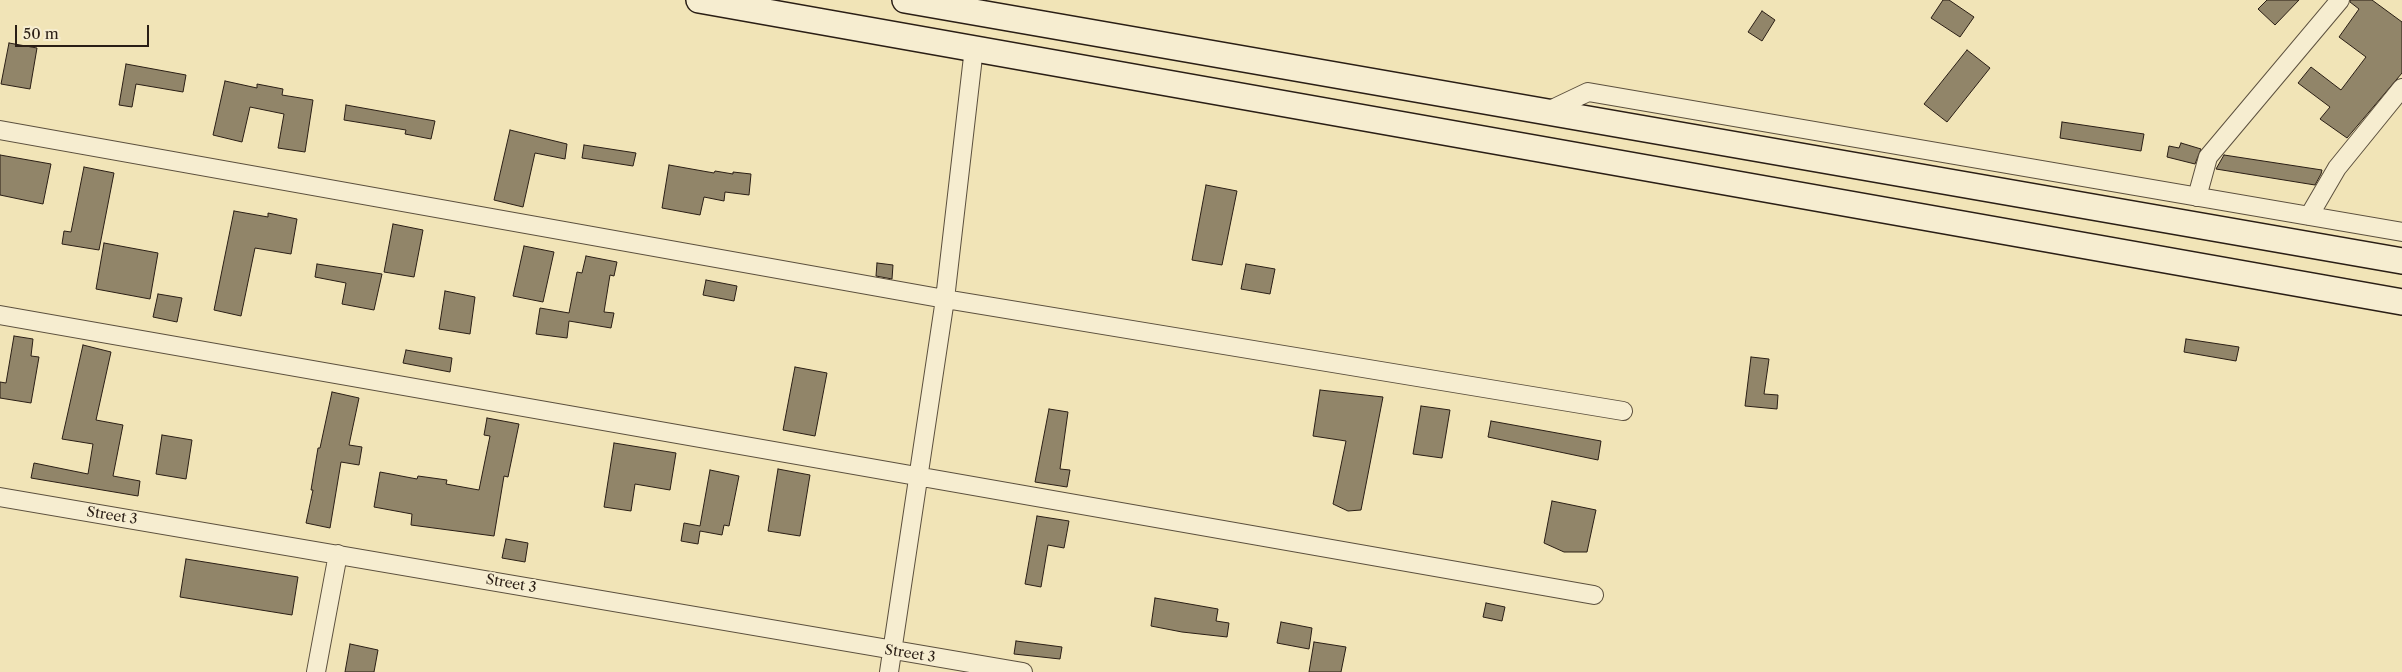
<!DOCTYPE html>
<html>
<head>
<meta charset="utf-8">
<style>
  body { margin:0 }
  #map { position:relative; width:2402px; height:672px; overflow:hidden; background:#f1e4b7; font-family:"Libre Caslon Text",serif }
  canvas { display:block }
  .scale { position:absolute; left:15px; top:25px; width:134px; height:22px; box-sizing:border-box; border:2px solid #2a1e15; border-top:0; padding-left:6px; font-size:15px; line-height:18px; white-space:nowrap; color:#2a1e15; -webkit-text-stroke:4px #f6edd0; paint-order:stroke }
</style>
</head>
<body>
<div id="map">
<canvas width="2402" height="672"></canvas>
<div class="scale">50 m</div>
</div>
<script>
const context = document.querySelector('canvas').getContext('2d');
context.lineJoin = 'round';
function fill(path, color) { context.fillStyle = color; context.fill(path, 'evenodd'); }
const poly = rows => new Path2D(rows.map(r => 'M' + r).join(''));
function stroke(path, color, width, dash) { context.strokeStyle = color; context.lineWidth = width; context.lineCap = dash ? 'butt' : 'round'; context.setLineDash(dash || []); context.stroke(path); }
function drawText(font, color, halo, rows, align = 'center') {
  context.font = font + ' "Libre Caslon Text",serif'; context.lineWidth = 4; context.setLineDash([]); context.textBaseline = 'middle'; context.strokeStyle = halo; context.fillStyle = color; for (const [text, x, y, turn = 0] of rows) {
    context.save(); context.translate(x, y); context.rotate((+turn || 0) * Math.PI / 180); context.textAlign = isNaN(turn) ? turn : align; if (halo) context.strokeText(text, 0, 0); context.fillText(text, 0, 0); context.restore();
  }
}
const building = poly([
  [1943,0,1949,0,1974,17,1960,37,1931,18,1943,0],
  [2267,0,2299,0,2275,25,2258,9,2267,0],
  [2350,0,2372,0,2402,22,2402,73,2347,138,2320,119,2330,107,2298,83,2311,67,2341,90,2366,57,2339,37,2359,9,2350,2,2350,0],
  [1762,11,1775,20,1762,41,1748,32,1762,11],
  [9,43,37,48,30,89,1,84,9,43],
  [1967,50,1990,68,1947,122,1924,104,1967,50],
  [126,64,186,75,183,92,136,84,132,107,119,105,126,64],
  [225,81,257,88,257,84,283,89,282,95,313,100,305,152,278,148,284,114,250,107,242,142,213,135,225,81],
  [346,105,435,121,431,139,405,134,406,130,344,120,346,105],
  [2062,122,2144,134,2141,151,2060,138,2062,122],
  [510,130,567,144,565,159,535,153,523,207,494,200,510,130],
  [2181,143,2201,149,2195,164,2167,157,2169,146,2179,148,2181,143],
  [584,145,636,153,633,166,582,158,584,145],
  [0,155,51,164,43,204,0,195,0,155],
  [2224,155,2322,170,2321,174,2315,185,2216,169,2224,155],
  [669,165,714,173,715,171,733,174,733,172,751,174,749,195,725,192,724,201,704,197,700,215,662,208,669,165],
  [84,167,114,173,99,250,62,244,64,231,71,232,84,167],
  [1206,185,1237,191,1222,265,1192,260,1206,185],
  [234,211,268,217,268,213,297,219,291,254,255,248,241,316,214,310,234,211],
  [393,224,423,230,414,277,384,272,393,224],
  [104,243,158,253,150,299,96,289,104,243],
  [524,246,554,252,543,302,513,296,524,246],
  [586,256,617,262,614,276,610,275,604,312,614,313,611,328,569,321,567,338,536,334,540,308,569,313,577,272,582,273,586,256],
  [877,263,893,265,892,279,876,276,877,263],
  [317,264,382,274,374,310,342,304,346,283,315,277,317,264],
  [1246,264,1275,269,1270,294,1241,289,1246,264],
  [706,280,737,286,734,301,703,295,706,280],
  [445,291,475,297,470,334,439,329,445,291],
  [158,294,182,298,177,322,153,317,158,294],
  [14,336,33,339,31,356,39,357,31,403,0,398,0,382,6,383,14,336],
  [2186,339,2239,347,2236,361,2184,352,2186,339],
  [83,345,111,352,96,420,123,425,113,476,140,481,138,496,31,478,34,463,88,474,93,444,62,439,83,345],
  [406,350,452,358,450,372,403,363,406,350],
  [1751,357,1769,359,1764,394,1778,395,1777,409,1745,406,1751,357],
  [795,367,827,373,815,436,783,430,795,367],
  [1320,390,1383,397,1361,510,1348,511,1333,504,1346,441,1313,436,1320,390],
  [332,392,359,398,349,445,362,447,359,465,341,462,330,528,306,523,313,490,311,490,318,448,320,448,332,392],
  [1421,406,1450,410,1442,458,1413,454,1421,406],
  [1049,409,1068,412,1060,469,1070,470,1067,487,1035,482,1049,409],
  [487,418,519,424,508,477,504,476,494,536,411,525,412,514,374,507,380,472,417,479,418,476,447,480,446,484,479,490,490,436,484,435,487,418],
  [1491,421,1601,441,1598,460,1488,437,1491,421],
  [162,435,192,440,186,479,156,474,162,435],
  [614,443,676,453,670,490,635,484,631,511,604,507,614,443],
  [778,469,810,475,800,536,768,531,778,469],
  [710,470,739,476,729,526,724,525,722,535,700,531,698,544,681,541,684,523,700,526,710,470],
  [1552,501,1596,510,1587,552,1564,552,1544,543,1552,501],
  [1037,516,1069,521,1064,548,1048,545,1041,587,1025,584,1037,516],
  [506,539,528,543,525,562,502,558,506,539],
  [186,559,298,577,292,615,180,597,186,559],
  [1155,598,1218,609,1216,621,1229,623,1227,637,1182,632,1151,626,1155,598],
  [1486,603,1505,607,1502,621,1483,617,1486,603],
  [1281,622,1312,628,1309,649,1277,643,1281,622],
  [1016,641,1062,647,1060,659,1014,654,1016,641],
  [1314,642,1346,647,1341,672,1309,672,1314,642],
  [350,644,378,650,374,672,345,672,350,644]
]);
fill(building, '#918569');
stroke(building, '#2a1e15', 1);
const minor = poly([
  [1548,111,1588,92,2402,232],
  [0,130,945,299,1623,411],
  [2197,197,2208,157,2340,0],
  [2309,216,2337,168,2402,88],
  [0,315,1594,595],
  [0,497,1023,672],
  [316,672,338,554],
  [889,672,945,299,974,48]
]);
const secondary = poly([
  [699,0,2402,302],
  [905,0,2402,261]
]);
stroke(minor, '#5c503e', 20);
stroke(secondary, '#2a1e15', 28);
stroke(minor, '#f6edd0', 18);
stroke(secondary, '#f6edd0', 25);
drawText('14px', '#2a1e15', '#f6edd0', [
  ["Street 3",112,516,9],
  ["Street 3",511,584,10],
  ["Street 3",910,654,9]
]);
</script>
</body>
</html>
